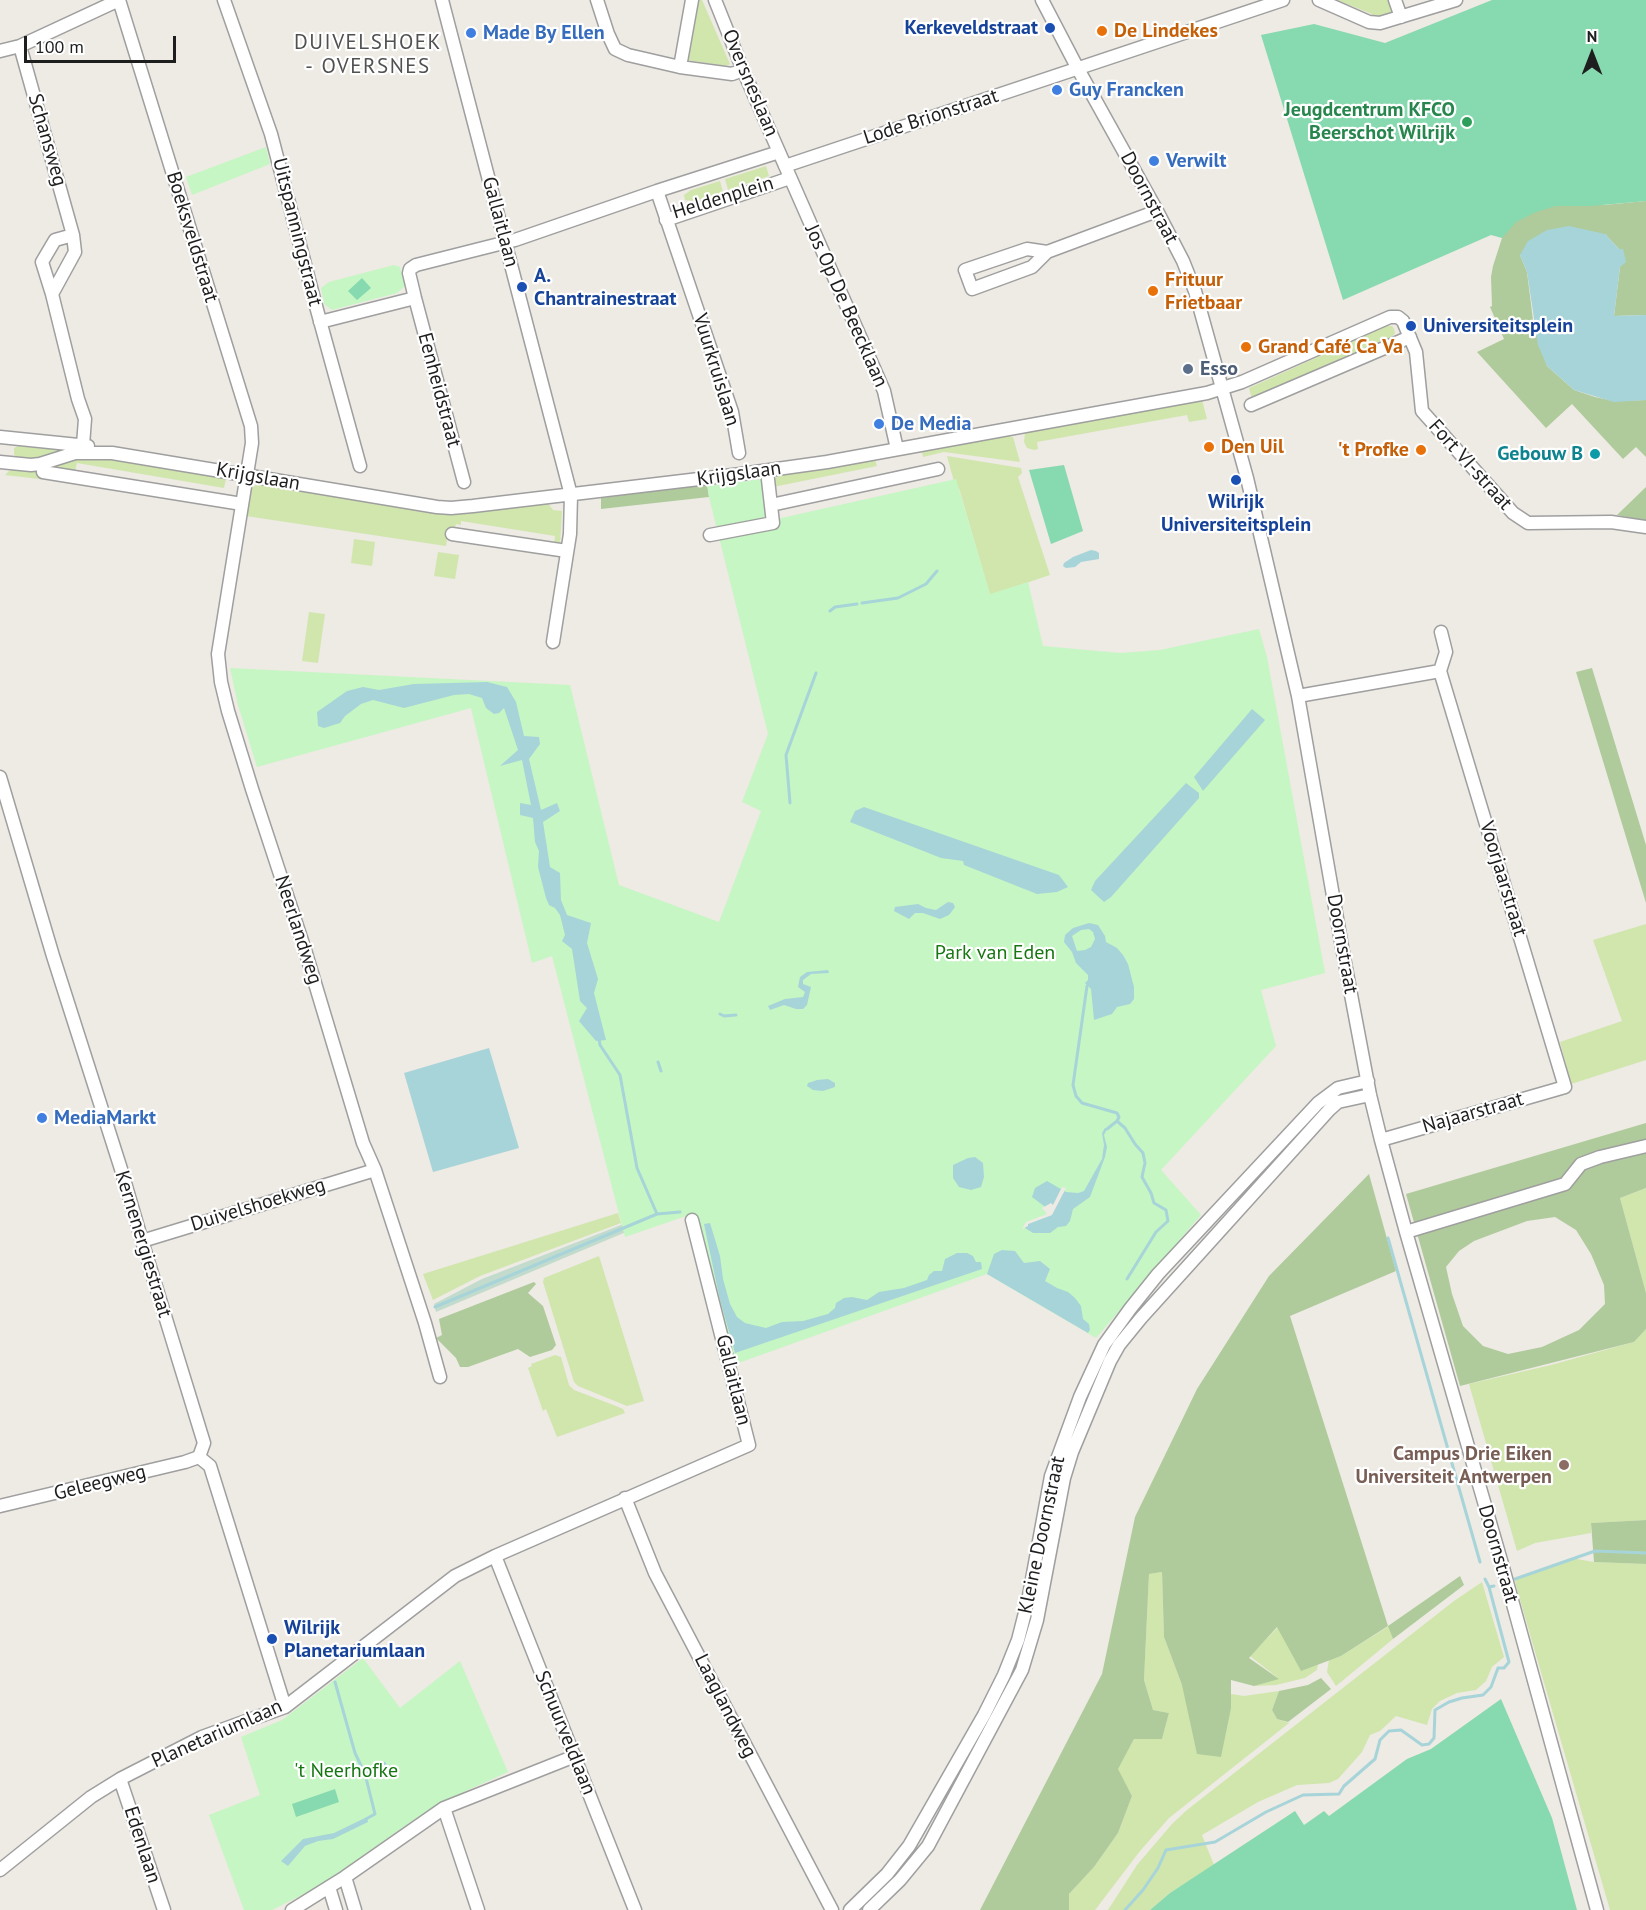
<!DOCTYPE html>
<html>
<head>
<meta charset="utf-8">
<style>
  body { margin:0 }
  #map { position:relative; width:1646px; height:1910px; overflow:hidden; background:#eeeae4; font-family:"PT Sans",sans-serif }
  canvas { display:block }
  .north { position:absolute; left:1562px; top:24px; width:60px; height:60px; -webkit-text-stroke:4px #fff; paint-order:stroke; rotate:0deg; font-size:16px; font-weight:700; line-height:24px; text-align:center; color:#1e1e1e }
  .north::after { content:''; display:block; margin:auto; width:21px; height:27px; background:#1e1e1e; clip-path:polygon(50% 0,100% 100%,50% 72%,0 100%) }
  .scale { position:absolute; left:24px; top:36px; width:152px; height:27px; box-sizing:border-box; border:3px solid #1e1e1e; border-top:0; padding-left:8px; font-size:18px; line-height:21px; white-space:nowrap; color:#1e1e1e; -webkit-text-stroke:4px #fff; paint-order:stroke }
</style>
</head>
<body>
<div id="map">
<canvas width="1646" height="1910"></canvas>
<div class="north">N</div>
<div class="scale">100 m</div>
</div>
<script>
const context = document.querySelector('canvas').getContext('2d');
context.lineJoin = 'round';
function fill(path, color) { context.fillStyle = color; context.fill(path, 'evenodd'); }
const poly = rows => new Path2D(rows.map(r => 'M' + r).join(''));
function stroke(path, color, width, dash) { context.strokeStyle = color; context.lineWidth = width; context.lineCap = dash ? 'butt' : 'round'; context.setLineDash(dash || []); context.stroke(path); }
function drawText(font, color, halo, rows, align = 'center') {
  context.font = font + ' "PT Sans",sans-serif'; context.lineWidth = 4.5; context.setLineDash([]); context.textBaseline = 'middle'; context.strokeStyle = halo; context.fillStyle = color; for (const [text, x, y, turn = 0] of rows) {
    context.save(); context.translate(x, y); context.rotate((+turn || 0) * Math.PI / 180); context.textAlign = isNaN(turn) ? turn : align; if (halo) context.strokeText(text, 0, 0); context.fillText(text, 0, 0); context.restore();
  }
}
fill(poly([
  [697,0,702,0,730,64,726,66,686,60],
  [1337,0,1392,0,1393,9,1391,13,1384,18,1372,17,1372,14],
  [766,166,769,176,728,190,725,179],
  [720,181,723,192,695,201,685,200,684,195,691,190],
  [1387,326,1392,326,1394,329,1395,333,1392,337,1252,399,1249,388],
  [1202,400,1207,419,1189,422,1187,415,1037,442,1038,449,1034,450,1027,448,1024,442,1025,433,1029,431],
  [1006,436,1013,437,1020,462,944,452,923,457,922,451],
  [59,444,70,450,43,460,16,457,14,454,14,448,18,446,45,449],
  [86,455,226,479,224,488,77,463,75,471,45,467,40,470,39,479,5,475,9,471,18,469],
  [947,456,1021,468,1022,473,1018,477,1050,575,990,595,959,488,956,489],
  [875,459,877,466,773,487,773,481,778,475,819,470],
  [263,482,450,514,547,502,553,510,562,511,560,545,554,544,555,536,461,521,461,525,456,524,455,528,449,528,446,546,246,516,251,489,257,484],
  [354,539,375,542,372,566,351,563],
  [438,552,459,555,455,579,434,576],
  [309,612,325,614,318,663,302,661],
  [1646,924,1646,1060,1571,1084,1560,1042,1622,1021,1593,940],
  [1646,1188,1646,1293,1620,1198],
  [618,1213,621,1223,480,1276,433,1300,423,1274],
  [599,1256,644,1401,627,1406,578,1386,574,1382,543,1282,544,1278],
  [1646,1329,1646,1520,1591,1523,1591,1533,1535,1543,1517,1551,1469,1384,1551,1365,1634,1342],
  [555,1355,561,1357,569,1385,574,1390,616,1406,623,1409,625,1413,557,1437,546,1409,543,1411,528,1368,532,1366,531,1364],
  [1571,1558,1594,1562,1646,1564,1646,1910,1610,1910,1516,1586,1515,1579],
  [1162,1572,1164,1637,1182,1685,1231,1708,1231,1694,1244,1696,1279,1691,1272,1710,1277,1719,1289,1723,1169,1818,1140,1851,1095,1910,1069,1910,1069,1894,1094,1867,1118,1833,1132,1796,1117,1769,1134,1739,1162,1739,1169,1713,1153,1710,1144,1680,1149,1574],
  [1482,1582,1504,1657,1492,1667,1486,1681,1476,1690,1457,1693,1440,1701,1432,1709,1427,1725,1396,1716,1380,1731,1370,1735,1362,1752,1338,1779,1329,1783,1297,1785,1258,1802,1202,1835,1214,1865,1170,1893,1150,1910,1108,1910,1137,1865,1172,1824,1187,1810,1454,1601],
  [1389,1626,1393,1639,1336,1686,1327,1672,1329,1660,1341,1656],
  [1278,1627,1301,1670,1318,1664,1317,1670,1305,1678,1276,1685,1254,1686,1278,1678,1250,1656]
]), '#d0e6ad');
fill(poly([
  [1533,200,1604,205,1646,201,1646,315,1614,316,1620,267,1619,249,1605,234,1520,255,1527,272,1534,328,1547,366,1574,390,1595,397,1614,401,1646,400,1646,457,1636,447,1623,459,1572,404,1546,428,1477,352,1504,339,1490,307,1492,306,1491,277,1493,266,1502,238,1509,224],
  [707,484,709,497,601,509,601,498],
  [1646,487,1646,521,1617,515],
  [1592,668,1646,845,1646,903,1576,672],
  [1646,1123,1646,1188,1620,1198,1646,1293,1646,1329,1634,1342,1460,1386,1406,1194],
  [1555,1217,1576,1230,1591,1254,1604,1285,1605,1304,1579,1330,1542,1347,1508,1354,1483,1346,1463,1326,1452,1294,1446,1267,1459,1251,1474,1241,1527,1221],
  [1369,1174,1396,1271,1290,1316,1388,1626,1460,1576,1464,1585,1393,1639,1388,1626,1341,1656,1301,1671,1277,1627,1249,1658,1279,1679,1254,1686,1231,1680,1231,1708,1221,1757,1197,1754,1182,1685,1164,1637,1162,1572,1149,1574,1144,1680,1153,1710,1169,1713,1162,1739,1134,1739,1118,1769,1132,1796,1118,1833,1094,1867,1069,1894,1069,1910,980,1910,1102,1674,1135,1517,1197,1389,1269,1276],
  [534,1282,536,1284,528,1293,543,1306,556,1345,552,1350,530,1357,518,1349,468,1367,460,1367,456,1358,436,1338,442,1335,439,1319],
  [1646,1520,1646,1564,1594,1562,1591,1523],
  [1321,1678,1331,1689,1288,1722,1277,1719,1272,1710,1279,1691,1308,1685]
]), '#afcb9b');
fill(poly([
  [634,1220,626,1232,436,1312,434,1304,482,1279]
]), '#c2dbcd');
fill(poly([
  [266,147,270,164,192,195,186,177],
  [394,265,400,267,405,286,397,293,332,310,324,304,321,288,329,282],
  [758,477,764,483,777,519,956,479,990,594,1028,582,1043,646,1120,653,1160,650,1259,629,1267,657,1325,973,1261,990,1276,1046,1161,1170,1201,1215,1096,1338,987,1274,730,1366,692,1214,625,1237,552,956,532,963,471,708,257,767,238,705,230,668,570,685,619,885,719,922,761,811,742,802,768,734,709,497,707,484],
  [363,1658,400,1708,460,1661,508,1772,468,1790,418,1817,318,1887,272,1910,244,1910,209,1815,260,1795,241,1737,282,1720]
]), '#c6f6c3');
fill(poly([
  [1492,0,1646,0,1646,201,1591,206,1556,206,1536,212,1516,222,1502,238,1491,235,1343,300,1261,35,1314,24,1385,43],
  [362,278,371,288,357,300,348,291],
  [1064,465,1083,531,1051,544,1029,470],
  [1501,1699,1552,1818,1577,1910,1150,1910,1170,1893,1295,1811,1304,1825,1324,1811,1329,1816,1407,1759,1431,1749],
  [335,1789,339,1802,296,1817,292,1804]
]), '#87d9af');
fill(poly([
  [1569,226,1605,234,1619,249,1623,249,1626,262,1620,267,1614,316,1646,315,1646,400,1614,402,1574,390,1547,366,1538,345,1527,272,1520,255,1528,241,1547,230],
  [1091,550,1096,551,1099,553,1099,559,1081,562,1075,567,1066,568,1063,566,1064,563,1073,557],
  [487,682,507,687,516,702,524,736,539,737,540,744,529,759,541,810,557,803,560,811,543,822,550,867,560,873,561,900,567,915,591,923,587,943,598,979,594,993,606,1040,596,1041,579,1021,587,1008,580,1001,572,949,562,941,565,935,560,915,555,908,549,905,546,898,538,867,539,851,535,842,533,818,520,815,520,803,531,805,522,760,500,766,518,750,504,708,499,713,494,714,486,708,482,698,469,694,454,695,404,708,373,700,361,704,345,716,340,723,324,728,318,726,317,712,347,691,363,687,379,690,414,684],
  [1252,709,1265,720,1203,791,1194,777],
  [1186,783,1199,793,1199,798,1111,897,1104,902,1091,890,1095,881],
  [864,807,1059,875,1068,887,1057,892,1037,894,964,865,963,861,941,858,850,822,855,811],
  [948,902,953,903,955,907,949,915,940,919,923,913,915,913,909,919,894,911,895,907,918,904,926,908,936,910],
  [1089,923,1098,925,1105,936,1106,942,1117,948,1123,955,1128,964,1134,987,1134,999,1130,1004,1117,1007,1112,1014,1094,1020,1091,989,1085,983,1088,980,1088,975,1076,963,1072,952,1064,942,1065,935,1073,928],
  [1089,929,1093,932,1095,939,1091,947,1085,950,1077,951,1072,936,1081,930],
  [828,970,829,973,811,974,803,980,803,984,811,987,807,1005,803,1009,796,1009,784,1005,770,1010,768,1006,785,999,803,997,805,992,798,987,800,977,807,972],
  [489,1048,519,1148,433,1172,404,1073],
  [828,1079,835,1083,835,1087,823,1091,813,1090,807,1086,808,1083,817,1080],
  [1105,1128,1107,1129,1104,1135,1107,1147,1105,1157,1090,1197,1073,1209,1070,1221,1066,1226,1058,1227,1050,1233,1033,1233,1025,1228,1028,1224,1051,1215,1044,1206,1032,1197,1035,1188,1047,1181,1066,1192,1078,1193,1084,1191,1102,1159,1104,1145,1102,1133],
  [975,1157,983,1163,984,1177,981,1187,971,1190,959,1187,953,1178,953,1165,968,1158],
  [710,1223,720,1256,723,1279,730,1304,737,1317,745,1323,766,1328,782,1322,803,1321,828,1314,835,1308,836,1303,844,1298,852,1297,867,1300,879,1292,904,1288,927,1280,929,1275,934,1271,942,1271,945,1259,957,1253,967,1253,973,1256,976,1262,981,1262,982,1269,735,1353,720,1300,704,1224],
  [1002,1250,1015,1251,1024,1263,1040,1261,1050,1269,1045,1281,1057,1288,1068,1292,1075,1298,1081,1306,1083,1319,1089,1324,1090,1330,1088,1333,987,1274,994,1254],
  [367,1817,368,1822,333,1839,318,1841,305,1846,288,1866,281,1861,303,1839,334,1833]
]), '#a7d4d9');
fill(poly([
  [1062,1187,1066,1188,1052,1215,1028,1224,1028,1226,1022,1229,1026,1222,1047,1214,1042,1208,1051,1203,1053,1205]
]), '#eeeae4');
stroke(poly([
  [862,603,898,598,926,584,937,571],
  [830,611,835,607,857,604],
  [790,803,786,755,816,673],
  [1087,986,1073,1085,1076,1096,1082,1103,1117,1113,1119,1117,1117,1121,1107,1129],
  [720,1014,724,1016,736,1015],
  [599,1038,600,1045,620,1075,637,1168,657,1214],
  [658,1062,661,1071],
  [1117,1121,1125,1128,1135,1144,1143,1153,1145,1163,1142,1177,1151,1193,1154,1203,1166,1210,1168,1221,1156,1232,1127,1279],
  [1388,1238,1480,1562],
  [435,1307,657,1214,680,1212],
  [1485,1579,1489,1587],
  [1515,1579,1595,1551,1646,1553],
  [335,1682,355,1753,365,1774,375,1814,366,1819],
  [380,1766,384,1763,392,1775],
  [365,1774,374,1770],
  [1125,1910,1143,1890,1158,1868,1166,1850,1215,1842,1266,1812,1303,1795,1339,1794,1344,1786,1375,1759,1380,1740,1389,1731,1401,1730,1422,1745,1429,1744,1434,1738,1435,1710,1449,1702,1462,1698,1483,1695,1491,1687,1498,1668,1504,1668,1509,1662,1489,1587,1494,1586]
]), '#a7d4d9', 3);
const minor = poly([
  [119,0,251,426,252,443,218,654,221,682,228,711,252,789,305,950,363,1143,375,1170,425,1323,440,1377],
  [224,0,271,134,314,299,360,466],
  [442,0,571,495,570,534,553,642],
  [597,0,608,34,615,49,628,55,680,67,732,74,743,70],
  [715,0,743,70,884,391,897,449],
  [1042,0,1078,69,1157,211,1183,261,1195,291,1247,478,1298,696,1342,947,1370,1095,1381,1140,1406,1232,1502,1564,1597,1910],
  [1319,0,1369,22,1380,23,1456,0],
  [1395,0,1401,17],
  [20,46,73,235,75,252,52,294,78,399,85,419,83,445],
  [0,51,20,46,119,0],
  [680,67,692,0],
  [785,166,1283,0],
  [657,191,732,412,739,453],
  [666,220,790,178],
  [1047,252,1027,249,965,270,972,289,1032,267,1047,252,1157,211],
  [52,294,42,262,55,240,73,235],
  [320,322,415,298],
  [1251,405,1410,337],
  [0,437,88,446],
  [0,462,31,465,40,464,75,453,112,453,437,507,451,508,473,506,741,474,827,462,1207,393,1242,382,1390,317,1398,317,1403,321,1416,352,1422,411,1513,513,1528,523,1611,522,1646,527],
  [43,472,242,504],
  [464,482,415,298,409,273,410,269,416,265,515,240,657,191,779,152],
  [771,505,938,469],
  [452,534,567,551],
  [710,535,773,523,767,471],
  [1440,671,1446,652,1441,632],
  [1298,696,1440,671,1565,1087,1381,1140],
  [0,777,53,956,121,1169,142,1241,204,1443,199,1457],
  [1406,1232,1565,1184,1581,1164,1600,1157,1646,1146],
  [142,1241,375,1170],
  [199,1457,210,1466,285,1707],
  [625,1498,655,1573,832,1910],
  [0,1506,185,1462,199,1457],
  [495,1556,635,1910],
  [120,1779,164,1910],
  [444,1808,478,1910],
  [0,1870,91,1797,120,1779,202,1737,285,1707,455,1576,495,1556,749,1445,692,1220],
  [345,1877,355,1910],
  [329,1887,336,1910],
  [292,1910,345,1877,444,1808,575,1756],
  [850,1910,887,1874,909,1846,984,1715,1004,1675,1018,1640,1028,1601,1051,1476,1080,1397,1104,1345,1130,1309,1158,1274,1318,1103,1338,1088,1368,1081],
  [869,1910,900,1880,928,1846,1022,1670,1037,1620,1064,1478,1072,1452,1110,1361,1119,1345,1141,1318,1329,1110,1338,1102,1370,1095]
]);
stroke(minor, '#9f9f9f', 15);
stroke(minor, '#fff', 12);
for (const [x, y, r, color] of [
  [1050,28,6,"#1a4fb4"],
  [1102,31,6,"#e8710a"],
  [471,33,6,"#3f7fe0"],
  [1057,90,6,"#3f7fe0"],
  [1467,122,6,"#2e9e5b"],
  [1154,161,6,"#3f7fe0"],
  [522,287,6,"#1a4fb4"],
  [1153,291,6,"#e8710a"],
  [1411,326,6,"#1a4fb4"],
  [1246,347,6,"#e8710a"],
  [1188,369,6,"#5c6f8a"],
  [879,424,6,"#3f7fe0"],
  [1209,447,6,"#e8710a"],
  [1421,450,6,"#e8710a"],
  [1595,454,6,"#0f9aa8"],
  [1236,480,6,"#1a4fb4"],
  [42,1118,6,"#3f7fe0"],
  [1564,1465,6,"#8d6e63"],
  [272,1639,6,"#1a4fb4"]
]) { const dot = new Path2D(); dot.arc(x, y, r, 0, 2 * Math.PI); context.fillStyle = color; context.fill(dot); stroke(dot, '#fff', 2); }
drawText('bold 20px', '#164399', '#fff', [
  ["Kerkeveldstraat",1038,28,"right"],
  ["A.",534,276],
  ["Chantrainestraat",534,299],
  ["Universiteitsplein",1423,326],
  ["Wilrijk",1236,502,"center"],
  ["Universiteitsplein",1236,525,"center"],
  ["Wilrijk",284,1628],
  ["Planetariumlaan",284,1651]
], 'left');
drawText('bold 20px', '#c56008', '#fff', [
  ["De Lindekes",1114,31],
  ["Frituur",1165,280],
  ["Frietbaar",1165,303],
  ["Grand Café Ca Va",1258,347],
  ["Den Uil",1221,447],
  ["'t Profke",1409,450,"right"]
], 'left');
drawText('bold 20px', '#366cbe', '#fff', [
  ["Made By Ellen",483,33],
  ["Guy Francken",1069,90],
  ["Verwilt",1166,161],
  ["De Media",891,424],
  ["MediaMarkt",54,1118]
], 'left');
drawText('20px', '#1e1e1e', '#fff', [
  ["Oversneslaan",750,83,67],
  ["Lode Brionstraat",931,117,-18],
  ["Schansweg",47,140,74],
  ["Heldenplein",723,198,-17],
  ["Doornstraat",1149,198,62],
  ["Gallaitlaan",500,222,75],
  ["Uitspanningstraat",297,232,76],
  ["Boeksveldstraat",192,237,73],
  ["Jos Op De Beecklaan",846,306,66],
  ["Vuurkruislaan",716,370,73],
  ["Eenheidstraat",439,390,75],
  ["Fort VI-straat",1470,465,48],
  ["Krijgslaan",739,474,-8],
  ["Krijgslaan",258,477,10],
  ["Voorjaarstraat",1503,879,73],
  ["Neerlandweg",298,930,72],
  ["Doornstraat",1342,944,80],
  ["Najaarstraat",1473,1113,-16],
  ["Duivelshoekweg",258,1205,-17],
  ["Kernenergiestraat",143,1244,73],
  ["Gallaitlaan",733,1380,76],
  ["Geleegweg",100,1483,-14],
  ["Kleine Doornstraat",1042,1535,-78],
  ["Doornstraat",1498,1554,74],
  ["Laaglandweg",725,1706,63],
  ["Schuurveldlaan",565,1733,68],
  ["Planetariumlaan",217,1734,-24],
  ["Edenlaan",142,1845,72]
]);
drawText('bold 20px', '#27864d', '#fff', [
  ["Jeugdcentrum KFCO",1455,110],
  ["Beerschot Wilrijk",1455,133]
], 'right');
drawText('bold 20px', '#4e5e75', '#fff', [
  ["Esso",1200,369]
], 'left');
drawText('bold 20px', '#0d838f', '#fff', [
  ["Gebouw B",1583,454]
], 'right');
drawText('20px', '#167612', '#fff', [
  ["Park van Eden",995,953],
  ["'t Neerhofke",346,1771]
]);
drawText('bold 20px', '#785e54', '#fff', [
  ["Campus Drie Eiken",1552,1454],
  ["Universiteit Antwerpen",1552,1477]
], 'right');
context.letterSpacing = '1.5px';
drawText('21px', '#515151', '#fff', [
  ["DUIVELSHOEK",368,43],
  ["- OVERSNES",368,67]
]);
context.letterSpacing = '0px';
</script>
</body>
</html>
